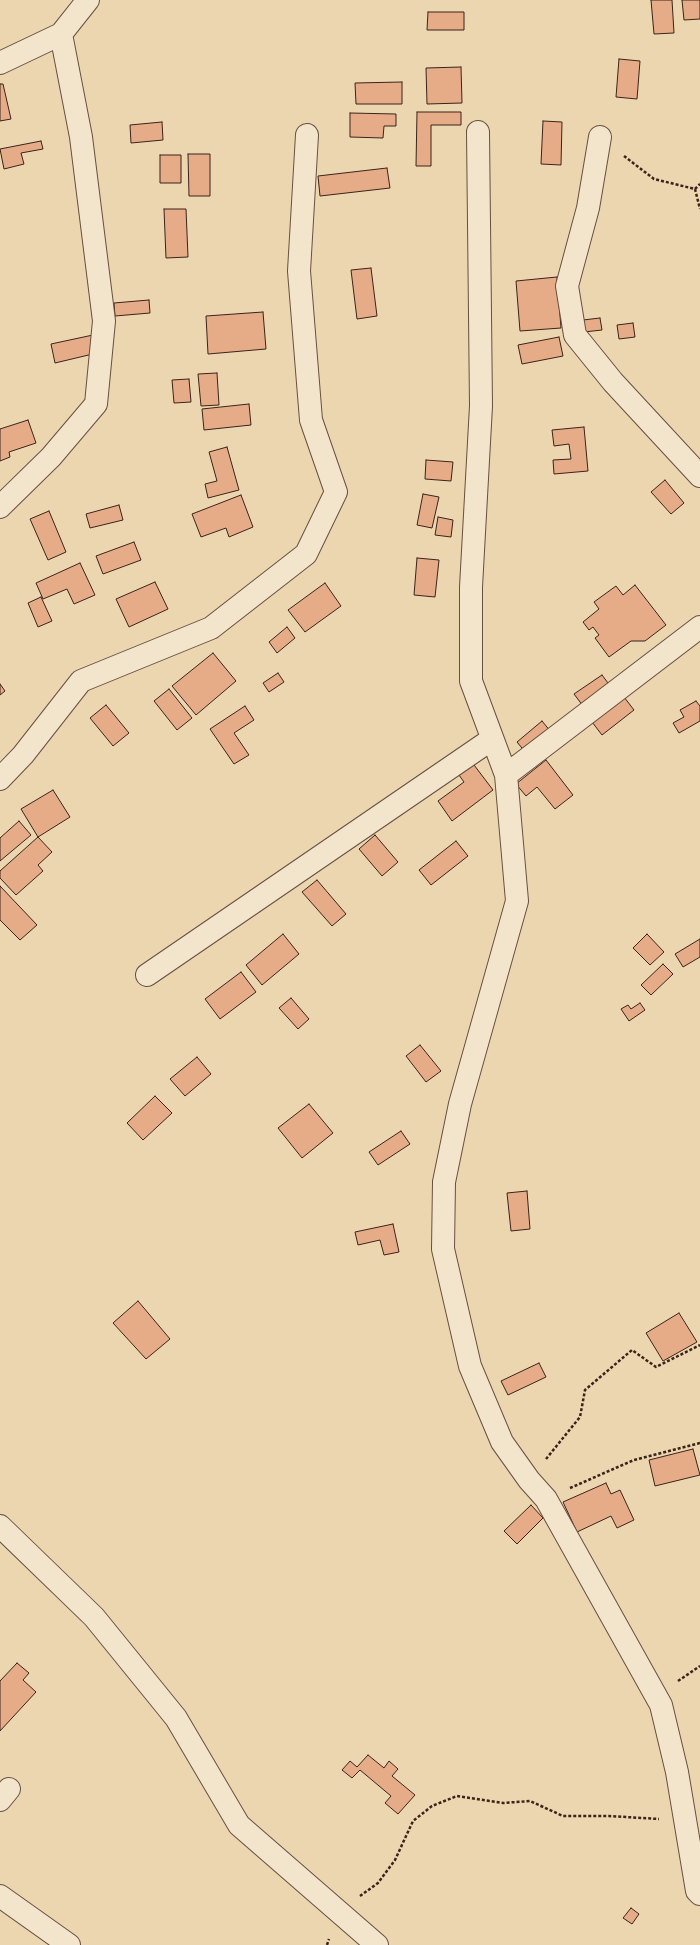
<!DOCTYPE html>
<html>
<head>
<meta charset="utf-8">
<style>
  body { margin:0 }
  canvas { display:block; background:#ecd6b0 }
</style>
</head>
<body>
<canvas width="700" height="1945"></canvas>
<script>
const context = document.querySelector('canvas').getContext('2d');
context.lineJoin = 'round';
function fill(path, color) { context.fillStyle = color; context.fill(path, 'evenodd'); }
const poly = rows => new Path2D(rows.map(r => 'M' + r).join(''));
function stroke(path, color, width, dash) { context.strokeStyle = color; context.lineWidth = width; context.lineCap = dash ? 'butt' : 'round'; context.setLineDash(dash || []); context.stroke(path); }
const building = poly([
  [651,0,672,0,674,33,654,34,651,0],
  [682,0,700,0,700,19,684,20,682,0],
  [428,12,464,12,464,30,427,30,428,12],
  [619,59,640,61,637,99,616,97,619,59],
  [461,67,462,103,427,104,426,68,461,67],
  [402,82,402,104,356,104,355,83,402,82],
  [0,84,3,84,11,119,0,121,0,84],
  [417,112,461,112,461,125,431,125,431,166,416,166,417,112],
  [350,113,396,114,396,126,384,126,383,138,350,137,350,113],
  [543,121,562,122,561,165,541,164,543,121],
  [162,122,163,140,131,143,130,125,162,122],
  [41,141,43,149,21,153,24,164,4,169,0,149,41,141],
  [188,154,210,154,210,196,189,196,188,154],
  [160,155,181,155,181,183,160,183,160,155],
  [387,168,390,188,320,196,318,176,387,168],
  [164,209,186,209,188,257,166,258,164,209],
  [371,268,377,316,357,319,351,270,371,268],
  [557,277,561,328,520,331,516,281,557,277],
  [149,300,150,313,115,316,114,303,149,300],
  [263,312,266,349,208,354,206,316,263,312],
  [600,318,602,330,584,332,583,320,600,318],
  [633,323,635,337,619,339,617,325,633,323],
  [93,335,97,353,55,363,51,344,93,335],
  [559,337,563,356,522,364,518,345,559,337],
  [217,373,219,405,201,406,198,374,217,373],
  [189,379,191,402,174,403,172,380,189,379],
  [249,404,251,425,204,430,202,409,249,404],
  [28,420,36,443,9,452,10,457,0,461,0,429,28,420],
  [584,427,588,471,554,474,553,460,571,459,569,444,554,446,552,430,584,427],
  [227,447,239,490,208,498,205,484,217,481,209,452,227,447],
  [426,460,453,462,451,481,425,479,426,460],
  [665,480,684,503,671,514,651,492,665,480],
  [423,494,439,497,432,528,417,525,423,494],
  [241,495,253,527,229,537,226,528,201,537,192,514,241,495],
  [119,505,123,520,90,528,86,514,119,505],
  [49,511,66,552,48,560,30,519,49,511],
  [438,517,453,520,451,537,435,535,438,517],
  [134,542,141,560,103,574,96,556,134,542],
  [417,558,439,560,435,597,414,595,417,558],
  [80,563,95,595,74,604,67,589,43,599,36,583,80,563],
  [155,582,168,609,129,627,116,599,155,582],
  [325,583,341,606,305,632,288,610,325,583],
  [635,585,666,625,645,641,631,641,609,657,595,638,599,635,593,627,589,630,583,622,599,609,594,602,616,586,623,595,635,585],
  [41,597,52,621,38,627,28,603,41,597],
  [287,627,295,638,277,653,269,642,287,627],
  [213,653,236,681,196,715,172,686,213,653],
  [278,673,284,682,269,692,263,683,278,673],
  [602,675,611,687,583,706,574,694,602,675],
  [0,684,5,691,0,695,0,684],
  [169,689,192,718,177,730,154,701,169,689],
  [624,697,634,710,602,735,592,722,624,697],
  [696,701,700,706,700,721,679,733,673,723,684,717,680,710,696,701],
  [106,705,129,733,113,746,90,718,106,705],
  [245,706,254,720,234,733,249,755,234,764,210,729,245,706],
  [542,721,551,732,526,753,517,742,542,721],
  [546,760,573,795,555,809,537,787,526,796,516,784,546,760],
  [471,761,493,790,452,821,438,801,464,782,456,771,471,761],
  [53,790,70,817,38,837,21,809,53,790],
  [19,821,31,835,0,861,0,838,19,821],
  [375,835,398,862,382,876,359,849,375,835],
  [38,837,52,852,38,865,43,871,16,895,0,878,0,871,38,837],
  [456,841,468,856,431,885,419,870,456,841],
  [317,880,346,914,332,926,302,892,317,880],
  [0,886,37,925,20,940,0,920,0,886],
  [283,934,299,954,262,985,246,965,283,934],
  [647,934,664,952,650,965,633,948,647,934],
  [700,939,700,957,683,967,675,954,700,939],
  [663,964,673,974,651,995,641,985,663,964],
  [241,972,256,992,220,1019,205,999,241,972],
  [291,998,309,1019,298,1029,279,1008,291,998],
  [640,1003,645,1010,629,1021,621,1009,628,1005,631,1009,640,1003],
  [420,1045,441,1071,426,1082,406,1056,420,1045],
  [197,1057,211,1074,185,1096,170,1079,197,1057],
  [155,1096,172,1113,143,1140,127,1123,155,1096],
  [309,1104,333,1133,302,1158,278,1128,309,1104],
  [401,1131,410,1144,378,1165,369,1152,401,1131],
  [527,1191,530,1229,511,1231,507,1193,527,1191],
  [393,1224,399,1252,384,1255,380,1240,358,1245,355,1232,393,1224],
  [138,1301,170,1339,146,1359,113,1323,138,1301],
  [679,1313,697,1342,663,1361,646,1333,679,1313],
  [539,1363,546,1377,508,1395,501,1381,539,1363],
  [693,1449,700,1475,655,1486,649,1460,693,1449],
  [606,1483,611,1494,620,1490,634,1520,617,1528,611,1516,577,1532,563,1502,606,1483],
  [531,1505,543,1518,517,1544,504,1531,531,1505],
  [17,1663,29,1673,23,1680,36,1692,0,1731,0,1681,17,1663],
  [368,1755,384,1768,389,1761,398,1769,392,1776,415,1795,398,1814,385,1803,391,1796,360,1770,352,1778,342,1770,350,1761,357,1767,368,1755],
  [631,1908,639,1914,632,1924,623,1918,631,1908]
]);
fill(building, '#e6ac88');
stroke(building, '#3b231a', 1);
const minor = poly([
  [0,63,61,34,88,0],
  [478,132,481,406,471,587,471,681,506,775,517,901,460,1104,444,1182,443,1249,470,1366,502,1442,529,1480,546,1499,661,1705,677,1772,697,1891,700,1894],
  [600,137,588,208,567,286,575,335,613,382,700,476],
  [0,507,51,457,96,404,104,321,81,137,61,34],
  [506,775,700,627],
  [0,779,23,755,81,681,211,628,306,554,336,492,311,420,299,271,307,135],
  [147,975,492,739],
  [0,1526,94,1617,176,1718,239,1825,377,1945],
  [0,1800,9,1789],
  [0,1896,69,1945]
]);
stroke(minor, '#675040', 24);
stroke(poly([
  [624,156,654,179,695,189,700,209],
  [695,189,700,184],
  [546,1459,580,1417,585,1390,632,1350,656,1367,700,1345],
  [570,1488,634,1460,700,1443],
  [678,1681,700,1666],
  [360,1896,378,1883,395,1860,413,1821,432,1806,457,1796,503,1803,530,1801,563,1816,609,1816,659,1819],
  [327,1945,329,1939]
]), '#3b231a', 2.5, [3, 2]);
stroke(minor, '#f3e4cc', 22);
</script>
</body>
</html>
